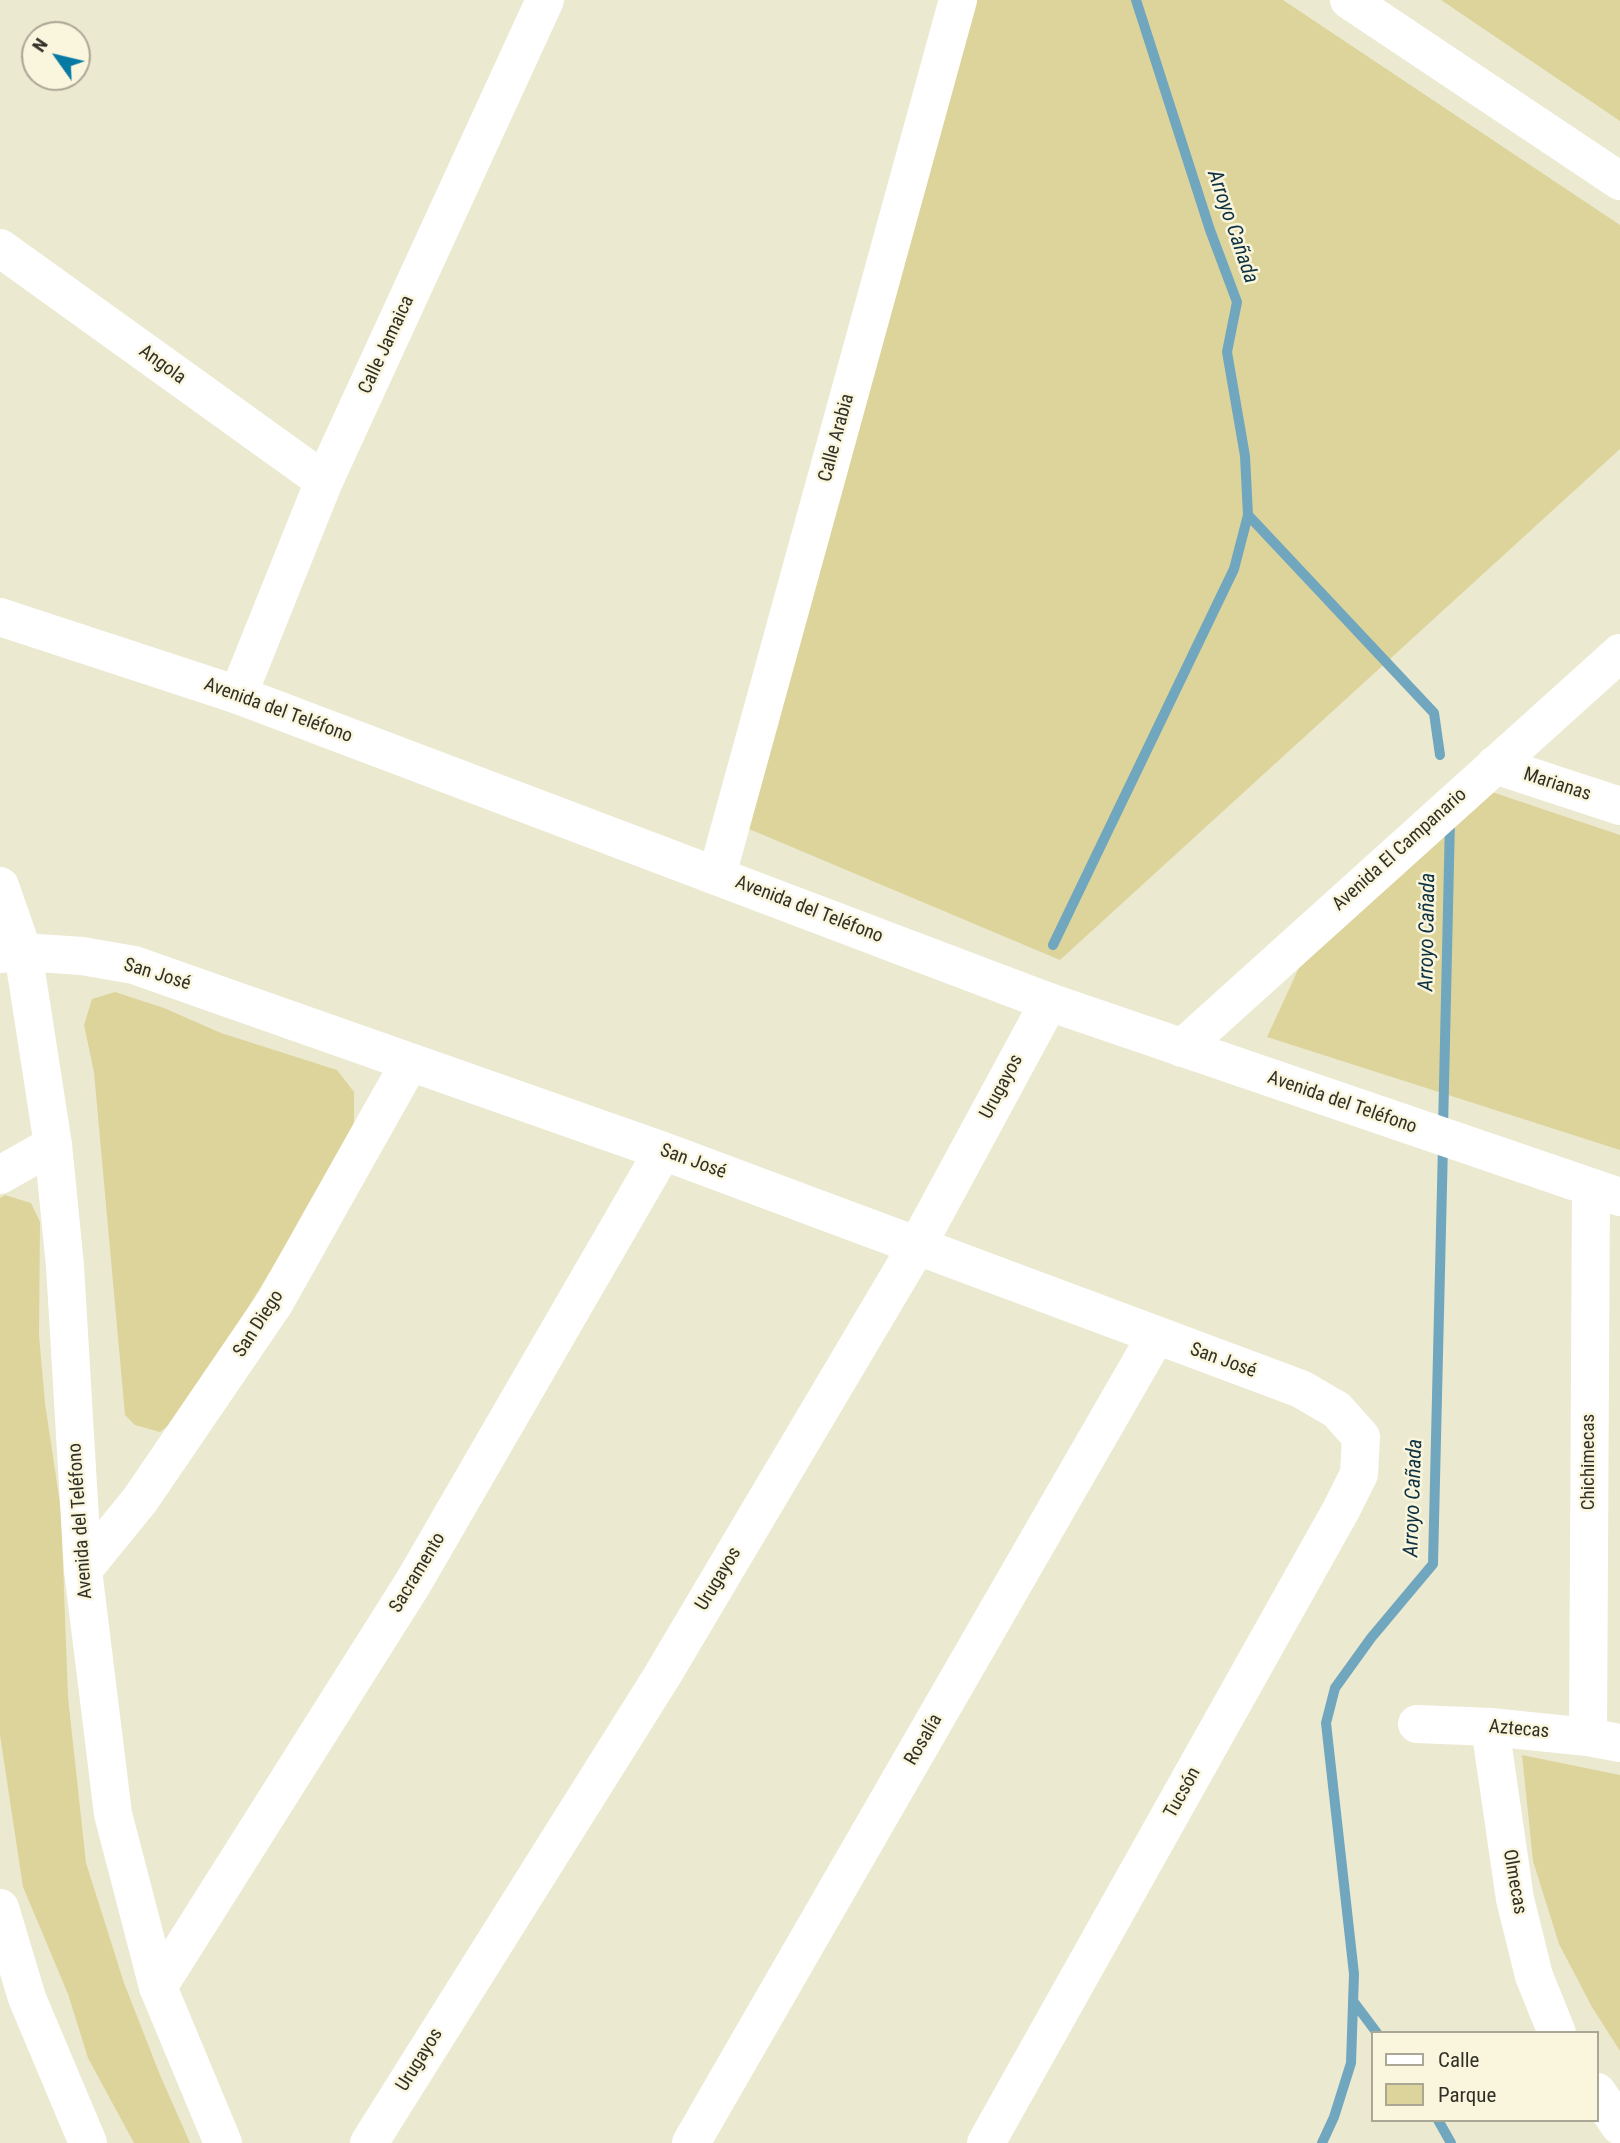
<!DOCTYPE html>
<html>
<head>
<meta charset="utf-8">
<style>
  body { margin:0 }
  #map { position:relative; width:1620px; height:2143px; overflow:hidden; background:#ece9d1; font-family:"Roboto Condensed",sans-serif }
  canvas { display:block }
  .legend { position:absolute; left:1371px; top:2031px; width:228px; height:91px; box-sizing:border-box; background:#faf6de; border:2px solid #aaa795; margin:0; padding:9px 12px; list-style:none; font-size:21px; color:#313027 }
  .legend li { display:flex; align-items:center; gap:14px; height:35px }
  .legend b { width:35px; border:2px solid #aaa795 }
  .north { position:absolute; left:21px; top:21px; width:70px; height:70px; box-sizing:border-box; background:#faf6de; border:2px solid #aaa795; border-radius:50%; rotate:304deg; font-size:19px; font-weight:700; line-height:28px; text-align:center; color:#313027 }
  .north::after { content:''; display:block; margin:auto; width:24px; height:32px; background:#077aa3; clip-path:polygon(50% 0,100% 100%,50% 72%,0 100%) }
</style>
</head>
<body>
<div id="map">
<canvas width="1620" height="2143"></canvas>
<ul class="legend">
<li><b style="height:9px;background:#fff"></b>Calle</li>
<li><b style="height:19px;background:#ddd49c"></b>Parque</li>
</ul>
<div class="north">N</div>
</div>
<script>
const context = document.querySelector('canvas').getContext('2d');
context.lineJoin = 'round';
function fill(path, color) { context.fillStyle = color; context.fill(path, 'evenodd'); }
const poly = rows => new Path2D(rows.map(r => 'M' + r).join(''));
function stroke(path, color, width, dash) { context.strokeStyle = color; context.lineWidth = width; context.lineCap = dash ? 'butt' : 'round'; context.setLineDash(dash || []); context.stroke(path); }
function drawText(font, color, halo, rows, align = 'center') {
  context.font = font + ' "Roboto Condensed",sans-serif'; context.lineWidth = 5; context.setLineDash([]); context.textBaseline = 'middle'; context.strokeStyle = halo; context.fillStyle = color; for (const [text, x, y, turn = 0] of rows) {
    context.save(); context.translate(x, y); context.rotate((+turn || 0) * Math.PI / 180); context.textAlign = isNaN(turn) ? turn : align; if (halo) context.strokeText(text, 0, 0); context.fillText(text, 0, 0); context.restore();
  }
}
fill(poly([
  [963,0,1283,0,1620,225,1620,449,1060,960,749,829],
  [1441,0,1620,0,1620,121],
  [1489,791,1620,835,1620,1150,1267,1037,1308,948],
  [115,992,164,1008,221,1033,337,1070,354,1092,354,1122,345,1148,184,1413,160,1432,135,1425,125,1415,94,1072,84,1025,92,999],
  [5,1195,31,1203,40,1222,39,1335,45,1403,61,1510,68,1697,86,1863,124,1983,160,2075,190,2143,134,2143,88,2058,68,1994,23,1887,0,1735,0,1198],
  [1522,1755,1620,1775,1620,2051,1592,2007,1559,1944,1533,1861]
]), '#ddd49c');
stroke(poly([
  [1248,515,1434,713,1440,755],
  [1053,945,1234,569,1248,515,1245,456,1227,352,1237,302,1210,230,1136,0],
  [1443,1129,1450,820],
  [1353,2001,1377,2033],
  [1438,2120,1451,2143],
  [1322,2143,1334,2117,1351,2063,1354,1974,1326,1723,1335,1688,1371,1638,1433,1564,1443,1145]
]), '#70a6be', 10);
stroke(poly([
  [1349,0,1620,181],
  [0,248,324,481],
  [238,695,324,481,545,0],
  [1495,765,1620,806],
  [717,875,958,0],
  [0,954,23,952,82,956,134,965,663,1151,1301,1389,1337,1410,1361,1437,1359,1474,1341,1510,986,2143],
  [0,1175,53,1145],
  [83,1570,140,1500,275,1302,410,1062],
  [1417,1724,1490,1727,1588,1737,1620,1743],
  [1490,1727,1515,1899,1534,1976,1557,2033],
  [1588,1737,1591,1188],
  [158,1987,413,1583,663,1151],
  [1597,2092,1620,2126],
  [369,2143,662,1676,917,1246,1049,1002],
  [691,2143,1156,1336]
]), '#fff', 38);
stroke(poly([
  [0,617,238,695,1049,1002,1620,1197],
  [1182,1048,1620,653]
]), '#fff', 38);
stroke(poly([
  [0,886,23,952,53,1145,65,1266,83,1570,113,1814,158,1987,223,2143],
  [0,1908,27,1998,88,2143]
]), '#fff', 38);
drawText('19px', '#313027', '#faf6de', [
  ["Calle Jamaica",387,345,-65],
  ["Angola",162,365,36],
  ["Calle Arabia",837,438,-75],
  ["Avenida del Teléfono",278,711,20],
  ["Marianas",1557,785,18],
  ["Avenida El Campanario",1400,850,-42],
  ["Avenida del Teléfono",809,910,21],
  ["San José",157,975,17],
  ["Urugayos",1002,1087,-62],
  ["Avenida del Teléfono",1342,1103,19],
  ["San José",693,1162,20],
  ["San Diego",259,1324,-57],
  ["San José",1223,1361,20],
  ["Chichimecas",1589,1462,-90],
  ["Avenida del Teléfono",81,1521,-94],
  ["Sacramento",418,1573,-59],
  ["Urugayos",719,1579,-59],
  ["Aztecas",1519,1730,5],
  ["Rosalía",924,1740,-60],
  ["Tucsón",1183,1793,-61],
  ["Olmecas",1514,1882,80],
  ["Urugayos",420,2060,-58]
]);
drawText('italic 21px', '#0f3242', '#faf6de', [
  ["Arroyo Cañada",1232,227,71],
  ["Arroyo Cañada",1428,932,-89],
  ["Arroyo Cañada",1414,1498,-88]
]);
</script>
</body>
</html>
